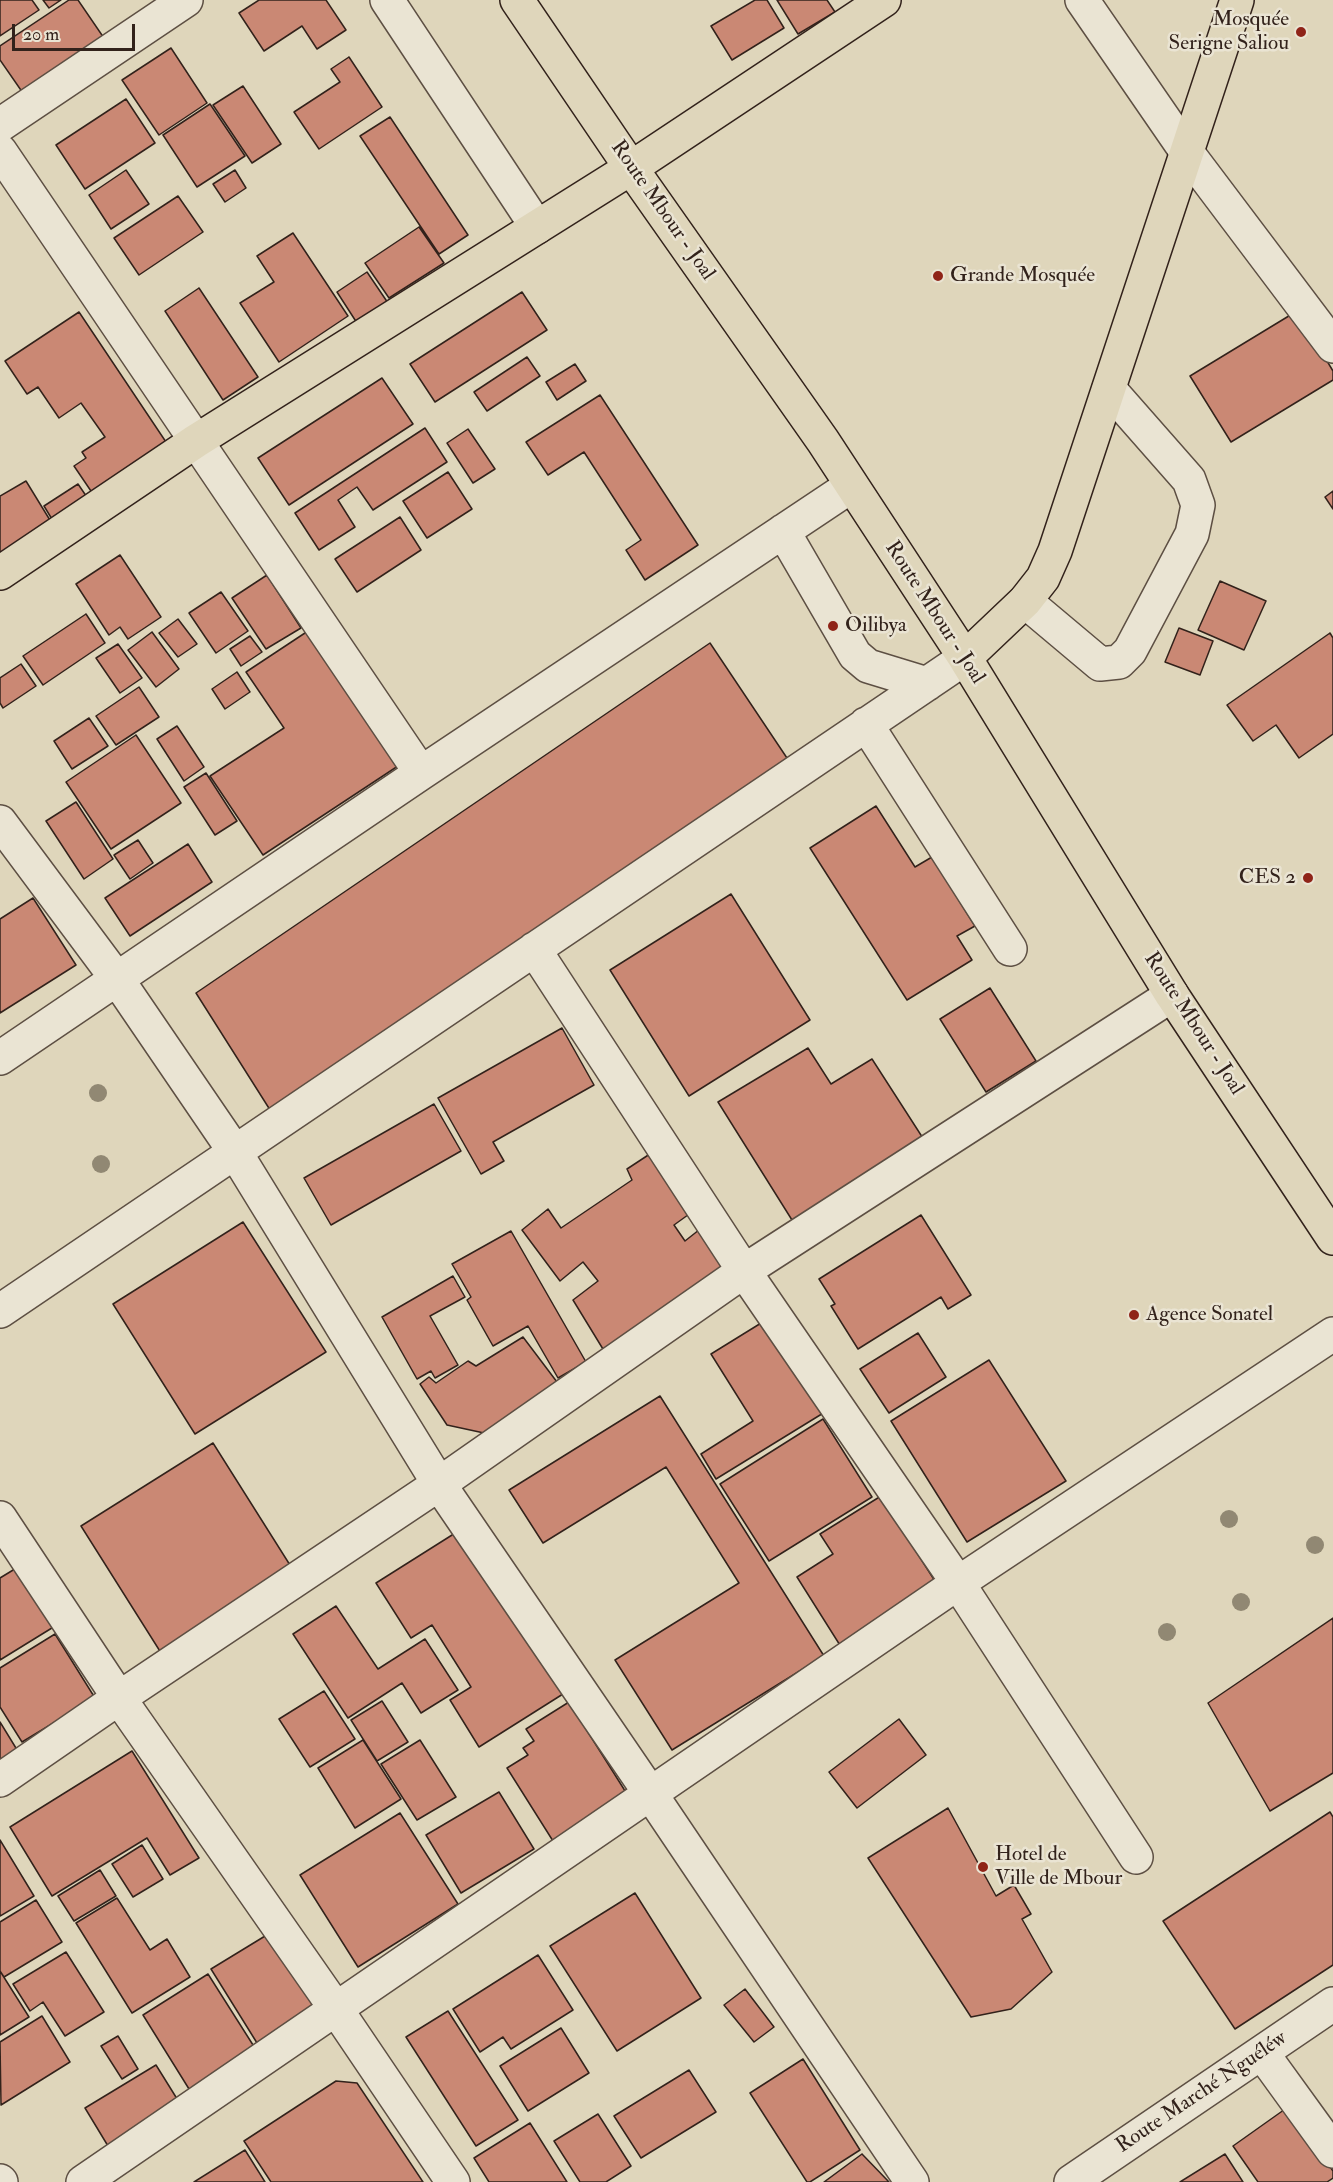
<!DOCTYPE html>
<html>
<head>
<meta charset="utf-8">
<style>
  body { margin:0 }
  #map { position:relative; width:1333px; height:2182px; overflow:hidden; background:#dfd6bb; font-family:"IM FELL Double Pica",serif }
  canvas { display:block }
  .scale { position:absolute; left:12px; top:24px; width:123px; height:27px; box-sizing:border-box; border:3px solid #32221b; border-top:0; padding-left:8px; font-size:18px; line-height:21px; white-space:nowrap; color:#32221b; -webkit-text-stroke:4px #eae4d3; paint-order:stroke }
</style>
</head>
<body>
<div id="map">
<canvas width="1333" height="2182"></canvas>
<div class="scale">20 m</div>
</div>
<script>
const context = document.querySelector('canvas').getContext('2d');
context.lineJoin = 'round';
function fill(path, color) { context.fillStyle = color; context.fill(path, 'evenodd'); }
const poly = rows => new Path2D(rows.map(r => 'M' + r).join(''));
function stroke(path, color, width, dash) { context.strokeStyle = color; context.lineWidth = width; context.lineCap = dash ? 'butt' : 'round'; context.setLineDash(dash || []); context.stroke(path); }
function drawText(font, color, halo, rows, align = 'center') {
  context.font = font + ' "IM FELL Double Pica",serif'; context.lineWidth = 5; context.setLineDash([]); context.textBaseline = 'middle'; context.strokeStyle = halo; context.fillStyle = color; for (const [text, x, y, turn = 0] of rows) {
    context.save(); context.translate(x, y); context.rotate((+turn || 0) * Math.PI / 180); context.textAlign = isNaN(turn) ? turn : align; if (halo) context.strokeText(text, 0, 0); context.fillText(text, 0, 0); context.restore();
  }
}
const building = poly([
  [0,0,32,0,39,10,0,36,0,0],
  [43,0,61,0,49,8,43,0],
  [69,0,78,0,106,41,25,96,0,60,0,46,69,0],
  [259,0,326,0,346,30,317,49,302,26,264,51,239,13,259,0],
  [755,0,767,0,784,28,732,60,711,26,755,0],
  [777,0,827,0,835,12,798,34,777,0],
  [171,48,207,103,159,135,122,80,171,48],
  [349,57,382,107,319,149,294,112,340,82,331,69,349,57],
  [243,86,281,144,252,163,213,105,243,86],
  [126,99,155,143,85,189,56,145,126,99],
  [210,104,245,156,197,187,163,135,210,104],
  [390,117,468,235,439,254,360,136,390,117],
  [126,170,149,204,111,229,89,195,126,170],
  [235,170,246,188,225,202,213,184,235,170],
  [178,196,203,232,139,275,114,238,178,196],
  [419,227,444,263,389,298,365,263,419,227],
  [293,233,348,316,279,362,240,303,274,282,257,256,293,233],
  [367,272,388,303,357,323,337,292,367,272],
  [199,288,258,377,223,400,165,311,199,288],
  [522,292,547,330,435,402,410,364,522,292],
  [1297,311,1333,371,1333,380,1231,442,1190,376,1297,311],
  [79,312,168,445,93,494,74,466,86,458,82,452,105,437,81,403,59,418,38,387,27,394,5,361,79,312],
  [527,357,540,376,487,411,474,392,527,357],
  [575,364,586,381,557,400,546,382,575,364],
  [382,378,413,424,289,505,258,458,382,378],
  [600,395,698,545,645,580,626,550,641,540,584,452,548,475,526,442,600,395],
  [425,428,447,462,373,510,357,487,338,500,355,527,319,550,295,513,425,428],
  [468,429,495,469,473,483,447,443,468,429],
  [448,472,472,509,427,538,403,501,448,472],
  [26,481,56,530,0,564,0,496,26,481],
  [78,484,93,506,58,529,44,506,78,484],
  [1333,491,1333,509,1325,497,1333,491],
  [400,517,421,550,357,592,335,559,400,517],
  [120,555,161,617,128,639,120,627,109,635,76,584,120,555],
  [267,575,301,628,266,649,232,598,267,575],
  [1220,581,1266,601,1244,650,1198,630,1220,581],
  [221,592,248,631,216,653,189,613,221,592],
  [86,614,105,643,43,685,23,656,86,614],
  [178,619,197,644,178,657,159,633,178,619],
  [1179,628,1213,641,1200,675,1165,662,1179,628],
  [308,631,398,766,263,855,210,776,284,728,246,672,308,631],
  [152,632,179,669,156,687,128,650,152,632],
  [1330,633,1333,638,1333,734,1299,758,1276,725,1253,741,1227,705,1330,633],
  [250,636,262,652,241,666,230,649,250,636],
  [710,643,793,767,272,1113,196,993,710,643],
  [118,644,142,678,120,693,96,658,118,644],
  [21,664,36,686,3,708,0,703,0,678,21,664],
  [237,672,250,692,225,709,212,689,237,672],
  [139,687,159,717,116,745,96,716,139,687],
  [89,718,108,746,72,769,54,741,89,718],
  [177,726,204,767,184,781,157,739,177,726],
  [136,735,181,803,111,849,66,782,136,735],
  [206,773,237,821,215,835,184,787,206,773],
  [76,802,113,859,84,879,46,821,76,802],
  [876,806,915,867,932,857,975,926,957,936,972,960,907,1000,810,848,876,806],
  [138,840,153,863,130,879,114,855,138,840],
  [188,844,212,882,130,936,105,898,188,844],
  [731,894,810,1020,689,1096,610,970,731,894],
  [33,898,76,965,0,1013,0,919,33,898],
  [990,988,1036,1061,986,1092,940,1019,990,988],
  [562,1028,594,1085,493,1142,504,1161,481,1174,438,1098,562,1028],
  [808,1048,831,1084,872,1059,928,1146,797,1228,718,1102,808,1048],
  [434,1104,461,1151,331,1225,304,1178,434,1104],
  [662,1146,699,1207,674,1225,685,1241,709,1222,738,1267,606,1354,573,1300,598,1281,583,1262,560,1281,522,1230,548,1209,561,1228,632,1180,627,1169,662,1146],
  [921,1215,971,1295,948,1309,941,1297,858,1349,831,1306,835,1304,819,1279,921,1215],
  [243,1222,326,1352,195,1434,113,1304,243,1222],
  [511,1231,586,1362,558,1378,528,1326,493,1346,467,1300,471,1297,452,1264,511,1231],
  [453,1276,465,1297,430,1316,458,1365,435,1378,431,1371,417,1379,382,1317,453,1276],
  [766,1320,825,1412,716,1479,701,1454,753,1421,711,1354,766,1320],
  [918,1333,946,1377,889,1413,860,1369,918,1333],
  [523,1337,557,1382,484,1433,447,1425,420,1384,429,1377,436,1383,468,1361,476,1366,523,1337],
  [989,1360,1066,1481,967,1542,891,1421,989,1360],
  [660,1396,824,1656,672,1750,615,1660,739,1583,666,1467,543,1543,509,1490,660,1396],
  [823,1419,872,1497,769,1561,720,1484,823,1419],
  [213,1443,295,1573,163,1656,81,1526,213,1443],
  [881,1496,940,1589,843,1650,797,1577,833,1554,820,1534,881,1496],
  [460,1530,563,1694,479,1747,450,1700,471,1687,432,1625,411,1638,376,1583,460,1530],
  [23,1564,60,1623,0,1660,0,1578,23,1564],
  [336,1606,378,1669,425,1639,458,1690,421,1713,402,1683,348,1718,293,1634,336,1606],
  [1333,1618,1333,1773,1270,1811,1208,1703,1333,1618],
  [55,1634,95,1698,22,1742,0,1707,0,1668,55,1634],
  [324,1691,355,1739,310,1767,279,1719,324,1691],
  [382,1701,408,1742,377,1761,351,1720,382,1701],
  [569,1702,627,1794,553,1841,507,1768,528,1755,523,1748,534,1741,526,1729,569,1702],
  [899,1719,926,1755,857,1808,829,1772,899,1719],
  [0,1722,19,1753,0,1765,0,1722],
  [363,1740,401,1799,355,1828,318,1768,363,1740],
  [420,1740,456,1797,417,1820,381,1764,420,1740],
  [132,1751,199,1858,170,1875,147,1838,52,1896,10,1827,132,1751],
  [499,1792,534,1849,461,1893,426,1835,499,1792],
  [948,1808,996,1896,1014,1885,1031,1914,1022,1919,1052,1972,1011,2009,971,2017,868,1858,948,1808],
  [1330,1812,1333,1817,1333,1965,1235,2029,1163,1921,1330,1812],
  [400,1813,458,1904,358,1967,300,1875,400,1813],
  [0,1840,34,1896,0,1916,0,1840],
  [142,1845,163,1879,133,1897,112,1864,142,1845],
  [100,1870,116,1896,74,1921,58,1896,100,1870],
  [635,1893,701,1998,617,2051,550,1946,635,1893],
  [117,1898,150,1950,167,1939,190,1977,132,2013,76,1923,117,1898],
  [36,1900,62,1942,4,1977,0,1971,0,1922,36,1900],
  [270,1933,320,2014,262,2051,211,1969,270,1933],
  [66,1952,104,2012,65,2036,43,2002,30,2011,13,1984,66,1952],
  [538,1955,573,2010,511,2049,503,2037,480,2052,453,2009,538,1955],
  [0,1971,29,2017,0,2035,0,1971],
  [208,1974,260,2056,194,2097,143,2015,208,1974],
  [745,1989,774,2027,754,2042,724,2005,745,1989],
  [448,2011,518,2120,476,2146,406,2037,448,2011],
  [42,2016,70,2062,1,2105,0,2042,42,2016],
  [561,2028,589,2073,528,2111,500,2066,561,2028],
  [118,2036,138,2069,122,2079,101,2046,118,2036],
  [803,2059,860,2150,810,2182,807,2182,750,2093,803,2059],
  [156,2065,179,2102,108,2146,85,2108,156,2065],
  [689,2070,716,2112,641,2158,614,2116,689,2070],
  [336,2081,357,2083,423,2182,271,2182,244,2141,336,2081],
  [1288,2107,1333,2171,1333,2178,1327,2182,1258,2182,1233,2146,1288,2107],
  [598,2114,631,2166,606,2182,580,2182,554,2141,598,2114],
  [530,2123,567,2182,489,2182,474,2158,530,2123],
  [245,2150,265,2182,194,2182,245,2150],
  [862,2154,889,2182,824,2182,862,2154],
  [1225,2154,1243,2182,1180,2182,1225,2154]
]);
fill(building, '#ca8874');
stroke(building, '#32221b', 1.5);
const minor = poly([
  [387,0,537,227],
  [1082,0,1186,151,1333,346],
  [0,125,186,0],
  [0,151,421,773],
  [783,531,855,655,868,666,927,684],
  [1025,601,1100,664,1119,662,1130,651,1192,534,1198,505,1189,480,1109,389],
  [866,724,1010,949],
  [0,822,117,979,235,1152,439,1484,650,1793,912,2182],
  [534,949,744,1271,958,1583,1136,1857],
  [0,1058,421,773,851,486],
  [0,1311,965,658],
  [0,1518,119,1698,336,2009,453,2182],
  [0,1780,119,1698,439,1484,744,1271,1172,995],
  [1262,2053,1333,2151],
  [0,2181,1,2182],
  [83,2182,958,1583,1333,1334],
  [1071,2182,1333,2004]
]);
const major = poly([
  [517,0,631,168,823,441,965,658,1172,995,1333,1238],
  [0,573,196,441,631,168,884,0],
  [965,658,1025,601,1043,578,1055,551,1237,0]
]);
stroke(minor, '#5d4f43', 36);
stroke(major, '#32221b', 36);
stroke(minor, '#eae4d3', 33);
stroke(major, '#dfd6bb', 33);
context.fillStyle = '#918873';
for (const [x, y] of [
  [98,1093],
  [101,1164],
  [1229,1519],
  [1315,1545],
  [1241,1602],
  [1167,1632]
]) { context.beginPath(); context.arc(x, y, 9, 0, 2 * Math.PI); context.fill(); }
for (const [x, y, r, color] of [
  [1301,32,6,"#8f2418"],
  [938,276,6,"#8f2418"],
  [833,626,6,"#8f2418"],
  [1308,878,6,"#8f2418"],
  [1134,1315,6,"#8f2418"],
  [983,1867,6,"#8f2418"]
]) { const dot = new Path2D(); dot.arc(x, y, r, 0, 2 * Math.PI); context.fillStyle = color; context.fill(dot); stroke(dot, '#eae4d3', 2); }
drawText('21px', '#32221b', '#eae4d3', [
  ["Mosquée",1289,20,"right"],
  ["Serigne Saliou",1289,44,"right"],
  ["Grande Mosquée",950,276],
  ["Oilibya",845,626],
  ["CES 2",1296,878,"right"],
  ["Agence Sonatel",1146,1315],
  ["Hotel de",995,1855],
  ["Ville de Mbour",995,1879]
], 'left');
drawText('21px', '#32221b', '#eae4d3', [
  ["Route Mbour - Joal",662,211,55],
  ["Route Mbour - Joal",934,613,57],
  ["Route Mbour - Joal",1193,1024,57],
  ["Route Marché Nguéléw",1202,2093,-34]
]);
</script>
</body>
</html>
